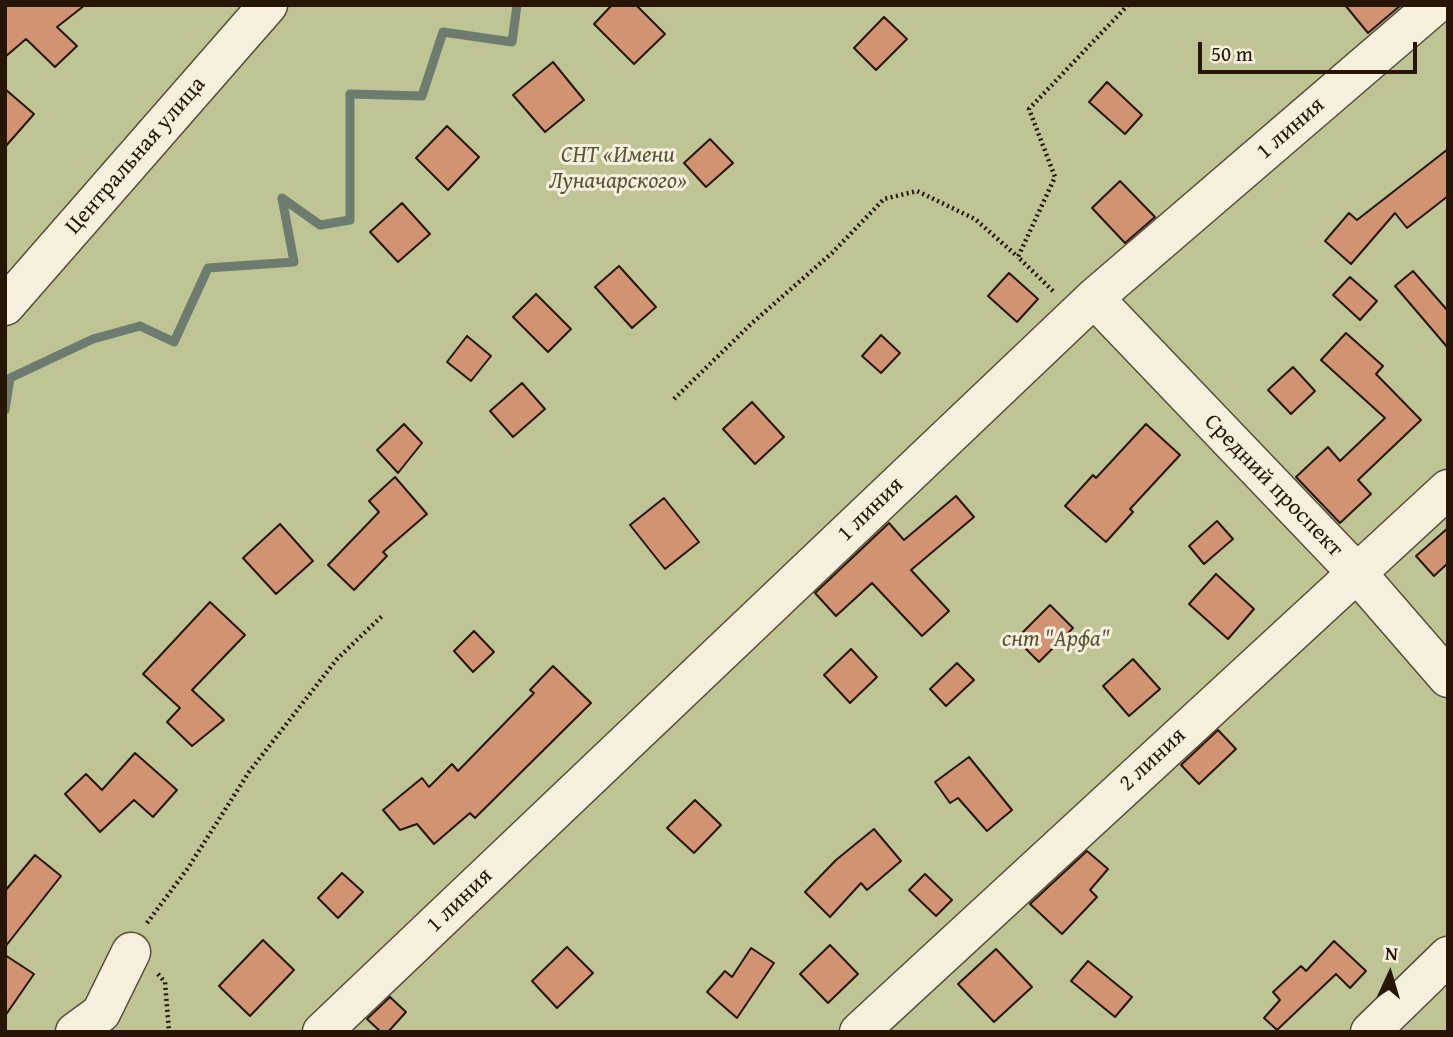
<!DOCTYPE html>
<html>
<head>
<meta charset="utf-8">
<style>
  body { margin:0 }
  #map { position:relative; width:1453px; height:1037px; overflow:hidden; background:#f1e6ca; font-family:"Gentium Book Plus",serif }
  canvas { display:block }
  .frame { position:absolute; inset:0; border:7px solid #271605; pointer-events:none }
  .north { position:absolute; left:1355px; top:939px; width:70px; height:70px; -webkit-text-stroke:5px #f6efdd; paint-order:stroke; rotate:4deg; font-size:19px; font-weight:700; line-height:28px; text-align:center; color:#271605 }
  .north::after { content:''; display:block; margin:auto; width:24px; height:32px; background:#271605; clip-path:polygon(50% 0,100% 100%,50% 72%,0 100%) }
  .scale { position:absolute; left:1198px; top:42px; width:219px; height:32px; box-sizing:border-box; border:4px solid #271605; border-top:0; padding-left:9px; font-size:21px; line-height:24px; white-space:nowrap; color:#271605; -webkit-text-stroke:5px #f6efdd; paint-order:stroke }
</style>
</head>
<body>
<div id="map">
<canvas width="1453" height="1037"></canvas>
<div class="frame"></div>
<div class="north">N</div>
<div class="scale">50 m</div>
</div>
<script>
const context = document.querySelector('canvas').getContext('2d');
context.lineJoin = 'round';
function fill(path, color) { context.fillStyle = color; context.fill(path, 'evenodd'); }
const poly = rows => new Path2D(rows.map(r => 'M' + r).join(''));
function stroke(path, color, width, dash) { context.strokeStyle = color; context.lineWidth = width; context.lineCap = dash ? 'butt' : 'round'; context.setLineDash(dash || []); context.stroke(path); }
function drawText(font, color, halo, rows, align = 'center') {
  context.font = font + ' "Gentium Book Plus",serif'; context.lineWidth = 6; context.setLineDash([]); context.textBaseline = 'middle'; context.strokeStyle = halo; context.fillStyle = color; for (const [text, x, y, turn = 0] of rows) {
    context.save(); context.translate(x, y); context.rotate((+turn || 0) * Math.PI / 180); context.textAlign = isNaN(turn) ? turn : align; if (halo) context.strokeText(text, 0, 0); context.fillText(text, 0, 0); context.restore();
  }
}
fill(poly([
  [5,5,1448,5,1448,1032,5,1032]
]), '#bec494');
stroke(poly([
  [5,410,10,378,93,339,140,326,174,342,208,268,294,262,282,198,320,225,350,220,350,94,422,96,443,32,512,42,517,5]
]), '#6d7c6f', 9);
const building = poly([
  [5,5,85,5,57,27,77,46,55,67,26,39,5,57,5,5],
  [612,5,636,5,665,34,634,64,594,24,612,5],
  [1345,5,1401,5,1368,33,1345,5],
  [884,17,907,39,876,70,854,48,884,17],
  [553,62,584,100,545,132,513,95,553,62],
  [1107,82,1142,115,1125,134,1089,102,1107,82],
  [5,89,34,114,5,147,5,89],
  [447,126,479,157,448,190,416,158,447,126],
  [710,139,733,163,706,187,684,163,710,139],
  [1448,149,1448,196,1407,228,1395,213,1351,264,1325,241,1349,213,1357,220,1448,149],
  [1120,181,1155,217,1125,243,1092,208,1120,181],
  [402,203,430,234,398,262,370,232,402,203],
  [619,266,656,307,632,328,595,287,619,266],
  [1413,271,1448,311,1448,348,1395,286,1413,271],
  [1009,273,1038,299,1017,322,988,296,1009,273],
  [1350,277,1377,301,1360,320,1333,295,1350,277],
  [536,294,571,329,548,352,513,317,536,294],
  [1346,333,1383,366,1376,374,1421,420,1358,480,1371,494,1340,523,1296,477,1328,447,1340,461,1385,418,1321,360,1346,333],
  [881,335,900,353,881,373,862,356,881,335],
  [467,336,491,356,471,381,447,362,467,336],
  [1293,367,1315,391,1291,414,1268,390,1293,367],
  [522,383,545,409,513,437,490,411,522,383],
  [752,402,784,437,755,464,723,429,752,402],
  [404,424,422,443,398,473,377,450,404,424],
  [1146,424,1180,455,1130,509,1133,512,1106,542,1065,506,1093,475,1096,478,1146,424],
  [395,477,427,514,383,552,387,556,354,590,328,565,379,512,369,501,395,477],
  [956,496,974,517,911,570,949,611,922,636,872,583,836,616,815,593,889,523,904,540,956,496],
  [664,498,699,542,665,569,630,525,664,498],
  [1217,521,1233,539,1204,564,1189,546,1217,521],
  [280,524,313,561,276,594,243,558,280,524],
  [1448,528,1448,563,1434,576,1416,556,1448,528],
  [1216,574,1254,609,1228,639,1189,604,1216,574],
  [210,602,245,635,192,690,224,720,192,746,167,722,180,708,143,674,210,602],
  [1050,605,1073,628,1039,662,1016,639,1050,605],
  [474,631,494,652,473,672,454,651,474,631],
  [851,649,877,677,850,703,824,675,851,649],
  [1133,659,1160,689,1129,716,1103,686,1133,659],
  [957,663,974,680,946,706,930,689,957,663],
  [553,666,591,703,475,818,470,813,434,844,417,824,400,830,383,810,422,778,429,787,452,764,458,771,534,693,530,690,553,666],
  [1218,730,1236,749,1199,784,1181,765,1218,730],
  [135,753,177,790,153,817,134,800,100,832,65,794,86,774,102,790,135,753],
  [969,757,1012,810,987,831,958,798,950,803,935,782,969,757],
  [695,800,721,825,694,853,667,828,695,800],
  [874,829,901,861,867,890,861,883,830,917,805,892,836,860,874,829],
  [1087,851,1108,869,1090,890,1097,897,1062,934,1030,904,1087,851],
  [35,855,61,876,5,947,5,891,35,855],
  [342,873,363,892,338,918,318,898,342,873],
  [925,874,952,900,936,916,909,890,925,874],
  [263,940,294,970,250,1016,219,986,263,940],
  [1334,941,1366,971,1350,988,1336,974,1277,1030,1264,1018,1280,1000,1273,992,1301,966,1306,971,1334,941],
  [830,945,858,974,828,1003,800,974,830,945],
  [567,947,593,973,557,1008,532,981,567,947],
  [751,948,774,963,737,1018,707,992,725,971,732,977,751,948],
  [996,949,1032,987,994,1022,958,984,996,949],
  [5,955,34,974,5,1016,5,955],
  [1088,961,1132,997,1115,1017,1071,981,1088,961],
  [390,997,406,1012,388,1032,381,1032,367,1019,390,997]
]);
fill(building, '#d19372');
stroke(building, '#271605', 2);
const minor = poly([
  [1094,298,1356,572,1448,678],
  [5,306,268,5],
  [75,1032,101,1013,131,952],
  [322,1032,1094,298,1435,5],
  [859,1032,1448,489],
  [1370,1032,1448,956]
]);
stroke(minor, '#5a4a36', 41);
stroke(poly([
  [1053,291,1018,257,1055,177,1029,109,1128,5],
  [674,399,751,324,832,253,884,199,917,191,975,219,1018,257],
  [147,923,188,868,249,772,337,659,382,616],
  [158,974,165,982,169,1032]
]), '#271605', 4.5, [2, 3.5]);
stroke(minor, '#f6efdd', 38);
drawText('23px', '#271605', '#f6efdd', [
  ["1 линия",1291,129,-41],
  ["Центральная улица",136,156,-49],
  ["Средний проспект",1273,486,46],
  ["1 линия",871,510,-44],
  ["2 линия",1153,760,-43],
  ["1 линия",460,901,-44]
]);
drawText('italic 23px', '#5c5337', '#f6efdd', [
  ["СНТ «Имени",618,156],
  ["Луначарского»",618,182],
  ["снт \"Арфа\"",1056,640]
]);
</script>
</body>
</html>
